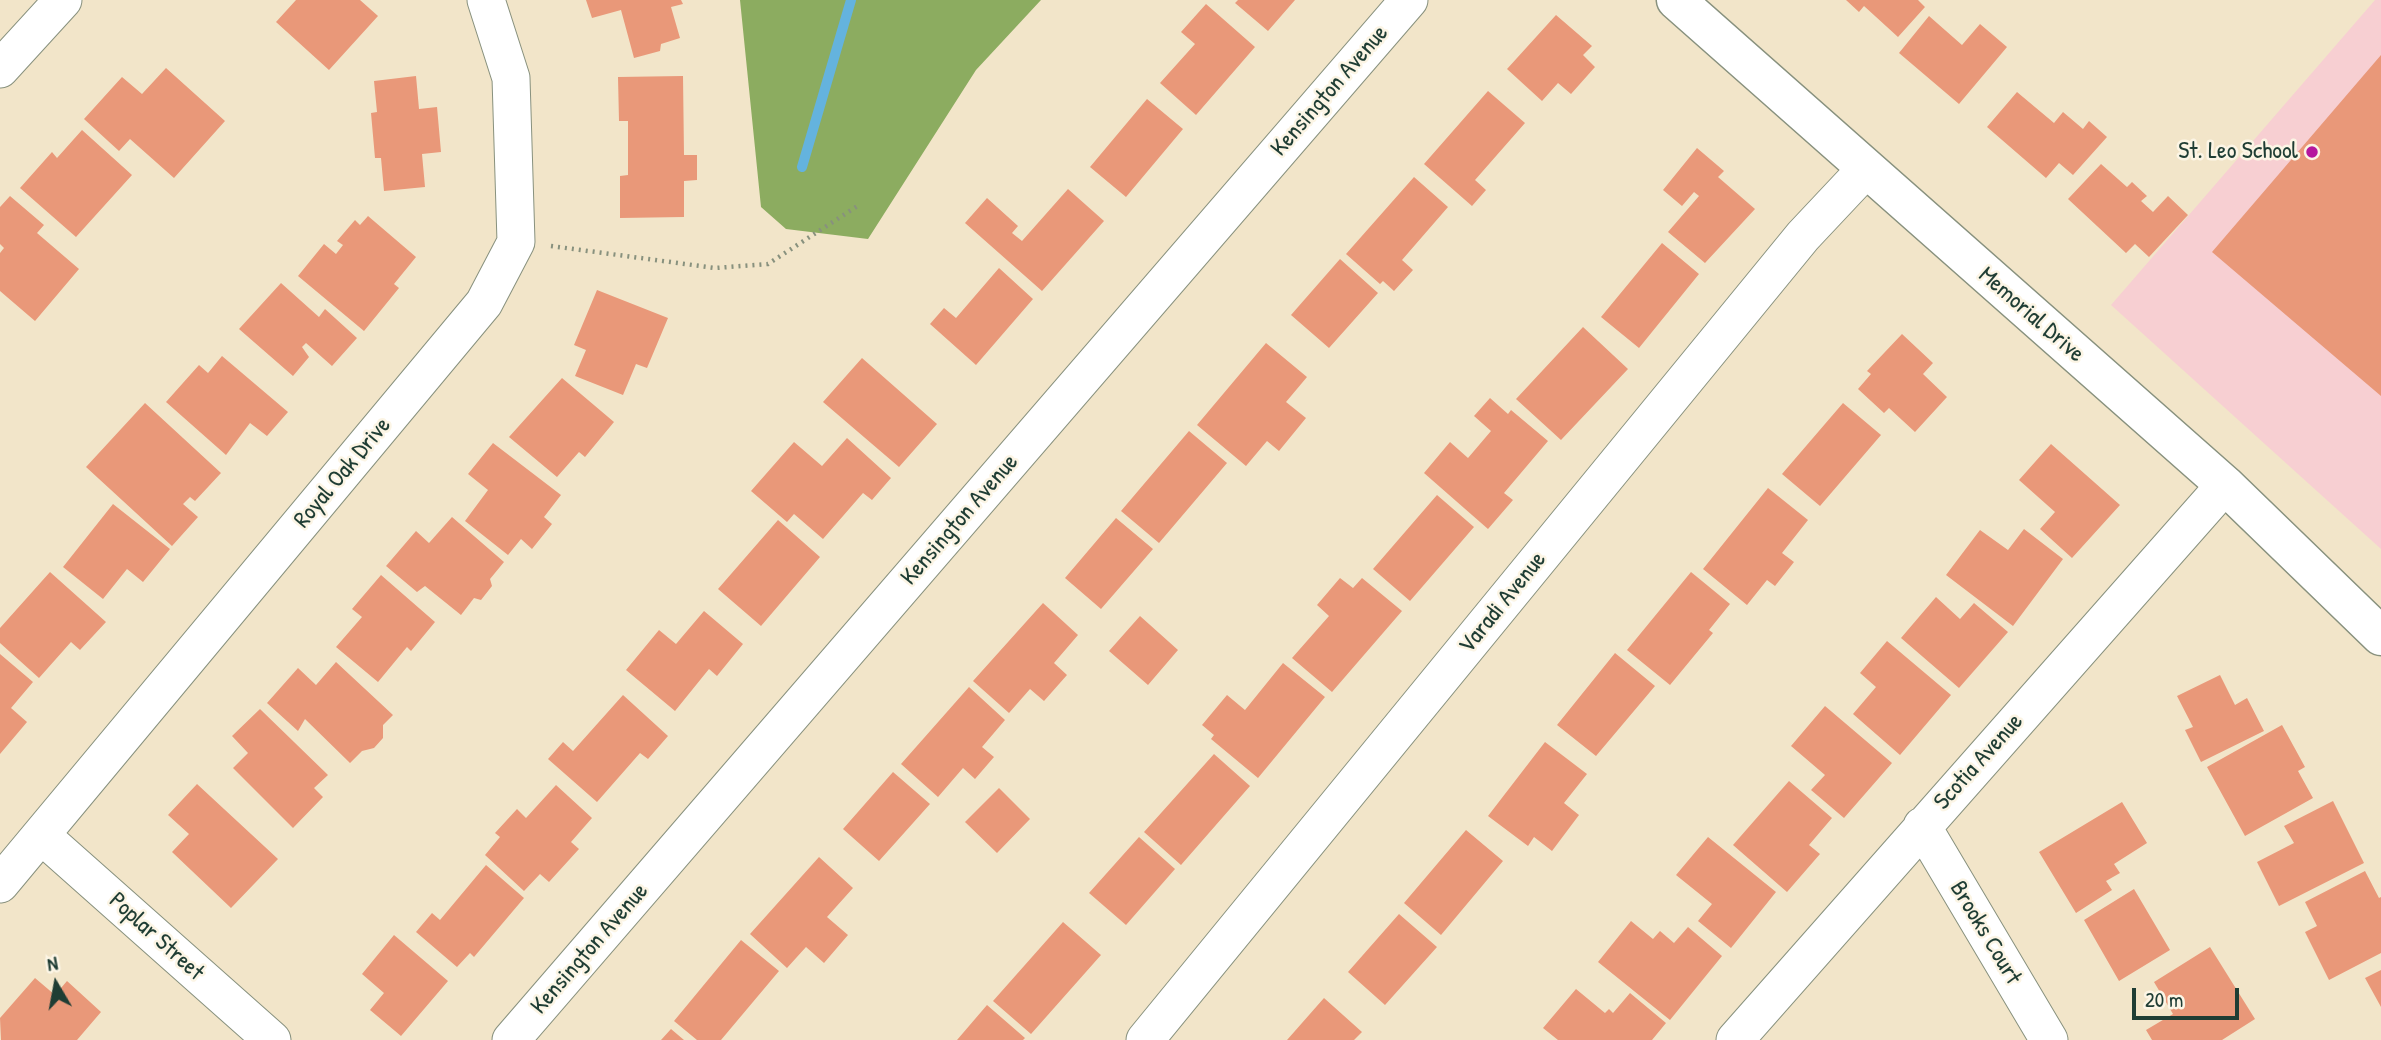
<!DOCTYPE html>
<html>
<head>
<meta charset="utf-8">
<style>
  body { margin:0 }
  #map { position:relative; width:2381px; height:1040px; overflow:hidden; background:#f2e5c9; font-family:"Patrick Hand",sans-serif }
  canvas { display:block }
  .north { position:absolute; left:21px; top:949px; width:70px; height:70px; -webkit-text-stroke:5px #fcf5e5; paint-order:stroke; rotate:350deg; font-size:19px; font-weight:700; line-height:28px; text-align:center; color:#1f3d34 }
  .north::after { content:''; display:block; margin:auto; width:24px; height:32px; background:#1f3d34; clip-path:polygon(50% 0,100% 100%,50% 72%,0 100%) }
  .scale { position:absolute; left:2132px; top:988px; width:107px; height:32px; box-sizing:border-box; border:4px solid #1f3d34; border-top:0; padding-left:9px; font-size:21px; line-height:24px; white-space:nowrap; color:#1f3d34; -webkit-text-stroke:5px #fcf5e5; paint-order:stroke }
</style>
</head>
<body>
<div id="map">
<canvas width="2381" height="1040"></canvas>
<div class="north">N</div>
<div class="scale">20 m</div>
</div>
<script>
const context = document.querySelector('canvas').getContext('2d');
context.lineJoin = 'round';
function fill(path, color) { context.fillStyle = color; context.fill(path, 'evenodd'); }
const poly = rows => new Path2D(rows.map(r => 'M' + r).join(''));
function stroke(path, color, width, dash) { context.strokeStyle = color; context.lineWidth = width; context.lineCap = dash ? 'butt' : 'round'; context.setLineDash(dash || []); context.stroke(path); }
function drawText(font, color, halo, rows, align = 'center') {
  context.font = font + ' "Patrick Hand",sans-serif'; context.lineWidth = 5; context.setLineDash([]); context.textBaseline = 'middle'; context.strokeStyle = halo; context.fillStyle = color; for (const [text, x, y, turn = 0] of rows) {
    context.save(); context.translate(x, y); context.rotate((+turn || 0) * Math.PI / 180); context.textAlign = isNaN(turn) ? turn : align; if (halo) context.strokeText(text, 0, 0); context.fillText(text, 0, 0); context.restore();
  }
}
fill(poly([
  [2375,0,2381,0,2381,549,2111,305]
]), '#f7cfd2');
fill(poly([
  [740,0,1041,0,976,70,868,239,786,229,761,207]
]), '#8cac60');
stroke(poly([
  [802,167,851,0]
]), '#64b3de', 10);
fill(poly([
  [296,0,360,0,378,16,329,70,276,22],
  [586,0,681,0,683,4,671,7,680,38,661,44,660,51,634,58,621,10,592,18],
  [1238,0,1295,0,1268,31,1235,3],
  [1846,0,1918,0,1925,7,1898,37,1864,6,1859,12],
  [1206,4,1255,47,1196,115,1160,83,1195,44,1181,32],
  [1556,15,1592,46,1583,55,1595,67,1571,94,1558,83,1542,101,1507,69],
  [1929,16,1962,45,1980,24,2007,47,1959,104,1899,53],
  [2381,55,2381,396,2212,252],
  [166,68,225,121,174,178,130,139,119,151,84,119,122,77,142,94],
  [416,76,419,109,437,107,441,152,422,154,425,187,384,191,381,158,375,158,371,113,377,112,374,81],
  [683,76,684,155,697,155,697,180,684,181,684,217,620,218,620,176,628,175,628,121,619,121,618,77],
  [1488,91,1525,123,1475,180,1486,190,1472,206,1424,164],
  [2017,92,2054,123,2063,112,2083,129,2089,121,2107,137,2073,175,2059,163,2046,178,1987,127],
  [1147,99,1183,129,1126,197,1090,167],
  [82,130,132,175,76,237,20,188,52,152,57,158],
  [1697,148,1724,171,1718,177,1755,209,1705,263,1668,232,1699,196,1694,192,1682,206,1663,190],
  [2101,164,2127,187,2132,182,2147,196,2141,201,2153,212,2168,196,2188,215,2149,257,2135,244,2126,253,2068,199],
  [1414,177,1448,207,1402,260,1413,270,1394,291,1383,281,1380,284,1346,254],
  [1068,189,1104,221,1042,291,965,223,987,198,1018,226,1012,233,1022,241],
  [10,196,44,225,37,233,79,269,35,321,0,291,0,253,4,248,0,244,0,207],
  [368,216,416,257,394,284,399,288,364,331,298,276,324,244,336,254,343,245,337,241,355,220,360,225],
  [1662,243,1699,274,1639,348,1601,317],
  [1340,259,1378,293,1329,348,1291,315],
  [999,268,1033,299,976,365,930,324,944,308,956,318],
  [281,283,319,317,325,309,357,338,332,366,306,343,302,347,309,357,293,376,239,329],
  [597,290,668,318,647,368,636,364,623,395,575,376,586,350,574,345],
  [1583,327,1628,369,1561,440,1516,399],
  [1902,334,1933,363,1923,374,1947,397,1915,432,1889,408,1884,413,1858,389,1871,374,1867,371],
  [1266,343,1307,377,1286,402,1306,418,1279,451,1267,441,1246,466,1197,425],
  [222,356,288,412,267,436,250,423,226,455,166,402,199,365,208,373],
  [862,358,937,424,899,467,823,402],
  [562,378,614,422,585,457,579,452,557,477,509,437],
  [1490,398,1508,414,1511,410,1548,441,1504,493,1513,500,1488,529,1424,473,1450,442,1468,458,1491,431,1474,416],
  [145,403,221,473,195,501,190,497,183,504,198,517,172,546,86,467],
  [1843,403,1881,435,1820,506,1782,474],
  [1189,431,1227,463,1159,543,1121,511],
  [847,438,891,478,872,500,863,493,823,539,794,514,787,522,751,491,794,442,822,466],
  [493,443,561,495,544,517,552,524,532,549,521,539,508,555,465,521,488,490,468,474],
  [2051,444,2120,505,2072,558,2040,529,2055,512,2019,480],
  [1768,488,1808,520,1782,553,1794,562,1775,586,1767,580,1747,605,1703,569],
  [1437,495,1474,527,1410,601,1373,569],
  [113,504,170,549,143,582,127,569,103,599,63,567],
  [452,517,504,562,490,579,492,586,481,600,474,598,461,615,425,586,417,592,386,566,416,531,429,543],
  [1116,518,1153,549,1101,609,1065,578],
  [778,520,820,557,761,626,718,589],
  [2024,529,2063,559,2013,626,1946,575,1980,530,2008,550],
  [50,572,106,622,80,650,71,642,39,678,0,643,0,628],
  [1691,572,1730,604,1709,630,1713,633,1670,685,1627,650],
  [381,575,435,622,411,651,407,647,378,682,336,647,362,617,352,609],
  [1340,578,1353,588,1362,578,1402,611,1332,692,1292,658,1329,616,1317,605],
  [1936,597,1960,619,1974,603,2008,632,1959,688,1901,638],
  [1043,603,1078,635,1054,663,1067,675,1044,701,1030,689,1009,713,973,681],
  [704,611,743,644,717,676,709,669,675,711,626,670,659,630,676,644],
  [1140,616,1178,650,1148,685,1109,651],
  [1887,641,1951,695,1900,755,1853,714,1876,687,1860,673],
  [1615,653,1655,686,1596,756,1557,725],
  [0,654,33,682,11,708,27,722,0,754],
  [336,662,393,715,383,725,383,738,374,748,362,751,350,763,305,719,298,731,267,703,298,668,316,685],
  [1283,663,1325,697,1258,778,1211,739,1214,735,1202,725,1227,695,1245,710],
  [2220,675,2235,705,2247,698,2264,731,2201,762,2185,730,2193,727,2177,696],
  [969,687,1005,720,982,747,994,757,975,779,963,768,938,797,901,764],
  [623,695,668,736,648,759,640,753,597,802,548,759,563,742,573,751],
  [1825,706,1892,763,1844,818,1811,790,1825,775,1791,746],
  [260,709,328,775,314,788,323,797,293,828,233,768,248,753,232,736],
  [2282,725,2305,767,2298,771,2313,798,2245,836,2207,767],
  [1545,742,1587,774,1564,803,1579,815,1552,851,1534,837,1528,846,1488,816],
  [1214,754,1250,786,1181,865,1144,832],
  [893,772,930,804,879,861,843,829],
  [1789,781,1832,818,1809,845,1820,854,1787,892,1733,845],
  [197,784,278,859,231,908,172,852,189,834,168,815],
  [556,785,592,818,571,842,579,849,549,882,540,874,524,891,485,855,500,837,495,833,517,809,526,818],
  [999,788,1030,819,997,853,965,822],
  [2333,801,2364,863,2279,906,2257,862,2294,843,2284,826],
  [2122,802,2147,843,2114,864,2120,873,2106,881,2112,890,2076,913,2039,852],
  [1466,830,1503,861,1441,935,1404,903],
  [1139,837,1175,869,1126,925,1089,893],
  [1708,837,1776,892,1731,948,1698,921,1712,904,1676,875],
  [819,857,853,888,827,917,848,935,824,963,806,947,787,968,750,934],
  [486,865,524,898,474,957,470,953,457,967,416,932,432,913,440,920],
  [2365,871,2379,898,2381,897,2381,953,2329,980,2305,932,2317,926,2305,902],
  [2134,889,2170,950,2119,981,2084,920],
  [1399,914,1437,947,1385,1005,1348,972],
  [1631,921,1653,939,1660,931,1674,943,1688,927,1722,956,1670,1020,1598,962],
  [1063,922,1101,955,1031,1034,993,1001],
  [394,935,448,981,401,1036,370,1010,384,993,362,974],
  [741,940,779,971,721,1040,697,1040,674,1021],
  [2210,947,2255,1019,2222,1040,2152,1040,2146,1030,2173,1014,2154,982],
  [2381,970,2381,1007,2365,978],
  [35,978,55,995,67,981,101,1012,77,1040,1,1040,0,1018],
  [1576,989,1605,1013,1609,1009,1613,1013,1630,993,1666,1023,1652,1040,1558,1040,1543,1028],
  [1324,998,1362,1032,1354,1040,1287,1040],
  [987,1005,1025,1038,1023,1040,957,1040],
  [671,1029,684,1040,661,1040]
]), '#e99879');
const street = poly([
  [0,69,63,0],
  [1922,826,2049,1040],
  [41,835,272,1040],
  [0,884,484,303,516,242,511,78,486,0],
  [511,1040,1409,0],
  [1145,1040,1803,236,1866,169],
  [1735,1040,2225,485]
]);
const secondary = poly([
  [1676,0,2225,485,2381,636]
]);
stroke(street, '#88917e', 39);
stroke(secondary, '#88917e', 41);
stroke(poly([
  [551,246,715,268,768,264,859,205]
]), '#88917e', 4.5, [2, 5]);
stroke(street, '#fff', 37);
stroke(secondary, '#fff', 38);
for (const [x, y, r, color] of [
  [2312,152,7,"#b5179e"]
]) { const dot = new Path2D(); dot.arc(x, y, r, 0, 2 * Math.PI); context.fillStyle = color; context.fill(dot); stroke(dot, '#fcf5e5', 2.5); }
drawText('24px', '#1f3d34', '#fcf5e5', [
  ["Kensington Avenue",1330,91,-49],
  ["Memorial Drive",2031,315,41],
  ["Royal Oak Drive",343,473,-50],
  ["Kensington Avenue",960,520,-49],
  ["Varadi Avenue",1503,603,-51],
  ["Scotia Avenue",1979,762,-48],
  ["Brooks Court",1985,933,59],
  ["Poplar Street",156,937,42],
  ["Kensington Avenue",590,949,-49]
]);
drawText('24px', '#1f3d34', '#fcf5e5', [
  ["St. Leo School",2298,152]
], 'right');
</script>
</body>
</html>
